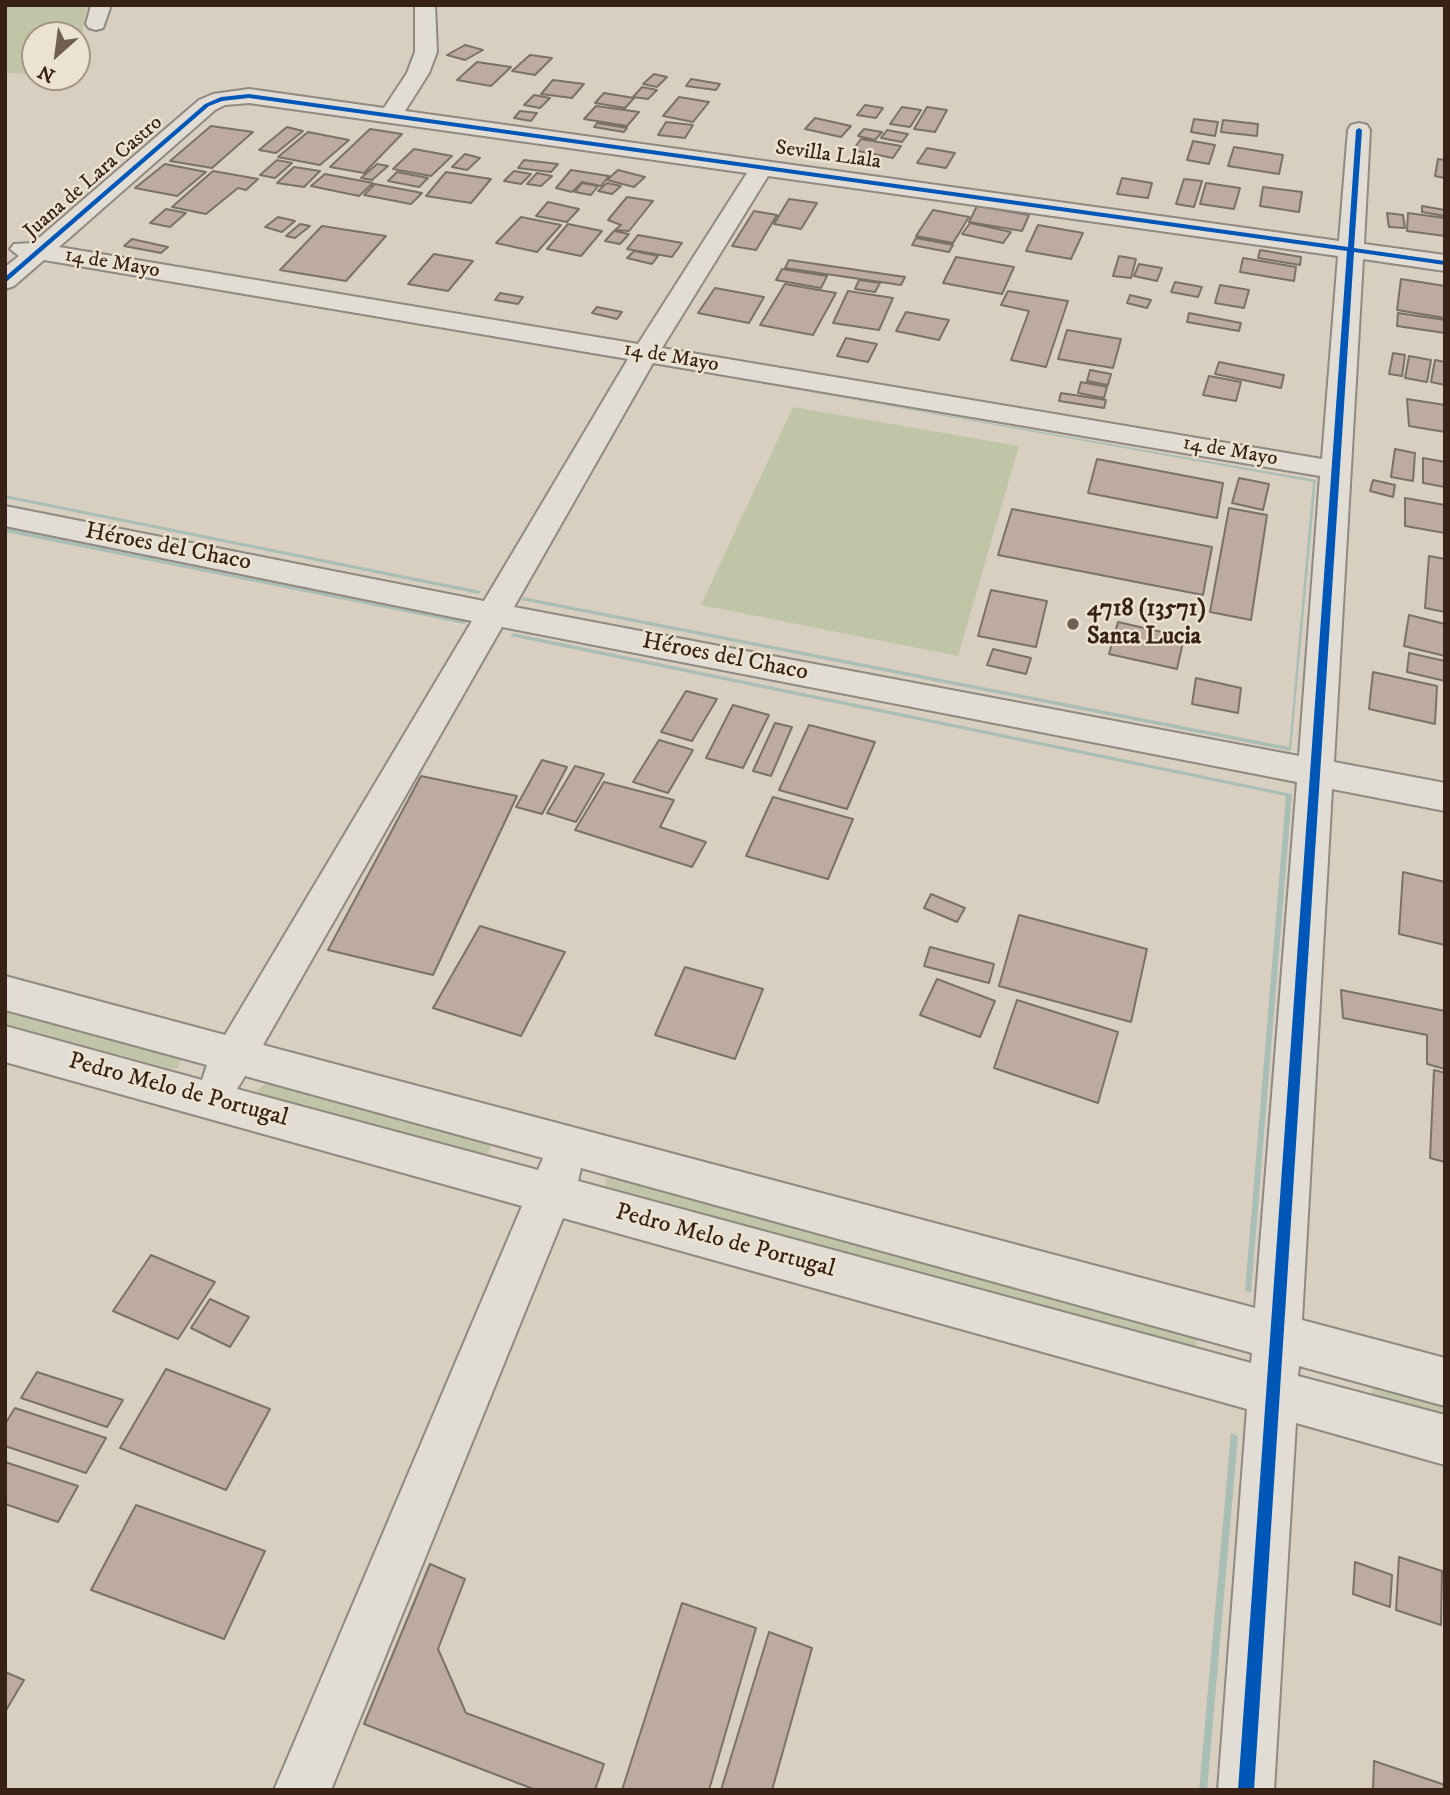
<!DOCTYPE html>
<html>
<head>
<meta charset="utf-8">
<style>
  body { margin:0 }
  #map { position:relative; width:1450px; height:1795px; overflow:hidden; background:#d8cfc1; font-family:"IM FELL DW Pica",serif }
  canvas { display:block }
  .frame { position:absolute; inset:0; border:7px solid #382216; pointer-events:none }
  .north { position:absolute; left:21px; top:21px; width:70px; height:70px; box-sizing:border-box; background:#ece2d0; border:2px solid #a49586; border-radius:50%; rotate:208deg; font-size:19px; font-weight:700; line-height:28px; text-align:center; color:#382216 }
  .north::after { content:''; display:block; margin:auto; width:24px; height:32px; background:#705f52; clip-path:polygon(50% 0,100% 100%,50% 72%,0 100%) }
</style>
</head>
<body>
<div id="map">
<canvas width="1450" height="1795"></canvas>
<div class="frame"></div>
<div class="north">N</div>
</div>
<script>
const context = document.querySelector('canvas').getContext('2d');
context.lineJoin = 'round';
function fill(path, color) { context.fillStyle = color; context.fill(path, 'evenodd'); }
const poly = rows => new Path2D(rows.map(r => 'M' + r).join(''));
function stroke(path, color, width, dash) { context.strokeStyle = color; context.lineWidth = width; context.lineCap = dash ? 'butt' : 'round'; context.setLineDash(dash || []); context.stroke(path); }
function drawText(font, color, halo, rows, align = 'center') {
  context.font = font + ' "IM FELL DW Pica",serif'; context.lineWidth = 5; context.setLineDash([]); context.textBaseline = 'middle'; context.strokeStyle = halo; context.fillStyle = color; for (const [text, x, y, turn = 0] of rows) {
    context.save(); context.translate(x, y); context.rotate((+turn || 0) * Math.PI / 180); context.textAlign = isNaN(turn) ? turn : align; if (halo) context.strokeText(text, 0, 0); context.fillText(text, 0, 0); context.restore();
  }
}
fill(poly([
  [5,5,87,5,79,52,77,54,77,35,35,35,35,74,5,73],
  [793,407,1019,446,958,656,701,605],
  [5,1012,179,1059,181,1061,177,1068,172,1069,5,1024],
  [266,1083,488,1143,491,1147,488,1153,482,1154,259,1093,257,1090],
  [612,1177,1192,1335,1197,1340,1196,1346,1190,1348,605,1187,606,1179],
  [1372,1386,1445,1404,1445,1418,1372,1396]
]), '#c1c5a7');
fill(poly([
  [665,366,1316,480,1291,751,521,600,523,597,1289,747,1313,482],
  [5,495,481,591,479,594,5,498],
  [5,528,466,621,465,624,5,532],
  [513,633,1292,794,1251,1292,1245,1291,1286,796,510,636],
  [1231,1433,1238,1436,1207,1790,1199,1790]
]), '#a9beb5');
const building = poly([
  [465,45,483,50,465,60,447,55,465,45],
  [530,55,552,58,535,75,512,71,530,55],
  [477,62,511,67,491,86,457,80,477,62],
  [654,74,667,77,657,87,643,84,654,74],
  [691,79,720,84,716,90,686,86,691,79],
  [553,80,584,84,572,98,541,94,553,80],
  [642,87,657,90,648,99,633,97,642,87],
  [604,93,634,98,625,108,595,103,604,93],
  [534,95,550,98,540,108,524,105,534,95],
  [679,97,709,102,693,122,663,116,679,97],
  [865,105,883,108,876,118,857,115,865,105],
  [596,106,639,112,627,126,584,119,596,106],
  [902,107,921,110,910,127,890,124,902,107],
  [927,107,947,110,935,132,914,129,927,107],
  [520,111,537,113,531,121,514,118,520,111],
  [815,118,851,126,841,137,805,129,815,118],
  [1194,119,1218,122,1215,136,1191,132,1194,119],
  [1223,120,1258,124,1257,136,1221,132,1223,120],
  [666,122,693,125,685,138,658,135,666,122],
  [597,123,627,128,624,132,594,127,597,123],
  [211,126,253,132,212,168,170,161,211,126],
  [287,127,303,131,276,153,259,150,287,127],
  [370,129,402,134,364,173,330,167,370,129],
  [864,129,882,132,875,140,858,136,864,129],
  [887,130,908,134,902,142,881,138,887,130],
  [308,132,349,140,320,165,278,157,308,132],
  [861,139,901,146,893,158,853,150,861,139],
  [1193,141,1215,145,1209,164,1187,160,1193,141],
  [1234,147,1283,155,1279,174,1228,166,1234,147],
  [927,148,955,153,946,168,917,163,927,148],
  [414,149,452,156,431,176,393,169,414,149],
  [465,154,480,158,467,170,452,167,465,154],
  [1438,159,1445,160,1445,178,1435,176,1438,159],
  [277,160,292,163,275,178,260,175,277,160],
  [524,160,558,164,551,172,518,168,524,160],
  [165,164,206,172,177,196,135,188,165,164],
  [377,164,388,166,372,180,361,178,377,164],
  [294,167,320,171,304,187,277,183,294,167],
  [571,170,609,176,601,186,582,182,572,192,556,188,571,170],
  [618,170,645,177,634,187,607,180,618,170],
  [213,171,258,179,246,190,238,188,206,214,172,207,213,171],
  [514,171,531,174,521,184,504,181,514,171],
  [397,172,428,178,419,187,388,181,397,172],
  [446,172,491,179,471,203,426,196,446,172],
  [537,173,552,176,541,186,527,184,537,173],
  [325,174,373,183,359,196,311,186,325,174],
  [1122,178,1152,183,1148,198,1117,194,1122,178],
  [1184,179,1202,181,1194,207,1176,204,1184,179],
  [582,183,598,186,591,195,575,192,582,183],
  [607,183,621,186,612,194,598,191,607,183],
  [1206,183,1240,188,1234,209,1200,204,1206,183],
  [375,184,422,193,411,204,364,195,375,184],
  [1263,187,1302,192,1299,212,1260,206,1263,187],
  [627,197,653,201,629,231,615,230,621,225,608,220,627,197],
  [789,199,817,203,801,229,774,224,789,199],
  [548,202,579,209,567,222,536,216,548,202],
  [977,206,1029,215,1022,231,969,222,977,206],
  [1422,206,1445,210,1445,216,1422,212,1422,206],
  [166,209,186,213,170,227,150,223,166,209],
  [933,210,969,217,953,243,916,236,933,210],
  [754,211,777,215,756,250,732,246,754,211],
  [1387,213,1403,215,1405,228,1389,227,1387,213],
  [1408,213,1445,218,1445,236,1407,231,1408,213],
  [278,217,295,221,282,232,265,227,278,217],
  [521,217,561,225,537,252,496,243,521,217],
  [970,223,1011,232,1003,243,962,234,970,223],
  [300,224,310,226,295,238,286,236,300,224],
  [568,224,602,231,581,256,547,249,568,224],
  [1038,225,1083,233,1071,259,1026,251,1038,225],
  [322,226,386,236,346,281,280,270,322,226],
  [614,231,629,234,620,244,605,241,614,231],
  [638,235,682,243,672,257,627,249,638,235],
  [916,238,953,245,949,252,912,245,916,238],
  [132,239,168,247,161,253,124,246,132,239],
  [1260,250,1301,257,1300,265,1258,258,1260,250],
  [634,251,658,256,652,264,627,258,634,251],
  [434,254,473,261,448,291,408,284,434,254],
  [1119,256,1136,259,1131,278,1113,276,1119,256],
  [956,257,1014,267,1002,294,943,283,956,257],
  [1243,258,1296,267,1294,281,1240,272,1243,258],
  [789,260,905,277,901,285,785,268,789,260],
  [1139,264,1162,268,1157,281,1134,276,1139,264],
  [782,269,827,276,821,288,776,280,782,269],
  [1401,279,1445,286,1445,318,1397,310,1401,279],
  [859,280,880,283,875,292,855,289,859,280],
  [1175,282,1202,287,1198,297,1171,292,1175,282],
  [785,284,836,293,813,335,760,325,785,284],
  [1220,285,1249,290,1244,308,1215,303,1220,285],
  [715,288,764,297,749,323,698,313,715,288],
  [848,291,893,298,879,330,833,323,848,291],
  [1008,291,1068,301,1046,367,1011,360,1029,311,1001,305,1008,291],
  [500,293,523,297,518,304,495,300,500,293],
  [1130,295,1151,300,1147,308,1127,303,1130,295],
  [597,307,622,312,617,319,592,313,597,307],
  [906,312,949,320,939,340,896,331,906,312],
  [1189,313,1241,323,1239,331,1187,322,1189,313],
  [1398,313,1445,320,1445,333,1397,326,1398,313],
  [1067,330,1121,339,1113,368,1058,359,1067,330],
  [846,338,877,344,868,362,837,356,846,338],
  [1393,353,1405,355,1402,376,1389,374,1393,353],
  [1409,356,1431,360,1427,382,1405,378,1409,356],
  [1435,360,1445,362,1445,385,1431,382,1435,360],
  [1219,362,1284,375,1281,388,1215,374,1219,362],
  [1090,370,1111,374,1108,385,1087,381,1090,370],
  [1209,376,1241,382,1236,401,1203,395,1209,376],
  [1081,382,1107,387,1104,398,1078,393,1081,382],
  [1061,393,1106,400,1104,408,1059,401,1061,393],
  [1407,399,1445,405,1445,432,1409,426,1407,399],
  [1395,449,1415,453,1413,481,1391,477,1395,449],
  [1423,458,1445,462,1445,487,1423,483,1423,458],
  [1097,459,1223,483,1217,518,1088,493,1097,459],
  [1239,478,1269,484,1263,510,1232,503,1239,478],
  [1373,480,1395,485,1393,497,1370,491,1373,480],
  [1405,498,1445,505,1445,533,1405,526,1405,498],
  [1229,508,1267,515,1251,620,1210,612,1229,508],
  [1012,509,1212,547,1203,595,998,555,1012,509],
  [1429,556,1445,559,1445,612,1425,608,1429,556],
  [991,590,1047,601,1036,647,978,636,991,590],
  [1409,615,1445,624,1445,656,1404,646,1409,615],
  [1118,622,1184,637,1177,669,1109,654,1118,622],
  [993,649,1031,658,1026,674,987,665,993,649],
  [1409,653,1445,661,1445,681,1407,672,1409,653],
  [1373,672,1437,686,1435,724,1369,709,1373,672],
  [1196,678,1241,688,1238,713,1192,704,1196,678],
  [686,691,717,699,692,741,661,732,686,691],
  [733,705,769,715,743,768,706,758,733,705],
  [775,723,792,727,771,776,753,771,775,723],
  [809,725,875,742,847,809,779,790,809,725],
  [659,740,693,750,668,793,633,782,659,740],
  [542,760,567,767,542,814,516,807,542,760],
  [575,766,604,774,576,822,547,813,575,766],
  [421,776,517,796,433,975,328,950,421,776],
  [604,782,674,800,660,827,706,842,692,867,575,830,604,782],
  [773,797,853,819,828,879,746,856,773,797],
  [1403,872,1445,882,1445,945,1399,934,1403,872],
  [931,894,965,908,957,922,924,908,931,894],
  [1019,915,1147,949,1131,1022,999,986,1019,915],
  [480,926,565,952,521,1036,433,1008,480,926],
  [930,947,994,964,989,983,924,966,930,947],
  [685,967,763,989,735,1059,655,1035,685,967],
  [937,979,995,1001,980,1037,920,1015,937,979],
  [1341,990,1445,1011,1445,1069,1427,1064,1427,1035,1343,1018,1341,990],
  [1017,1000,1118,1032,1098,1103,994,1068,1017,1000],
  [1434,1070,1445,1073,1445,1162,1430,1158,1434,1070],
  [151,1255,215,1282,178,1339,113,1311,151,1255],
  [210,1299,249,1317,230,1347,191,1328,210,1299],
  [166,1369,270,1409,226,1490,120,1448,166,1369],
  [37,1372,123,1400,107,1427,21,1398,37,1372],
  [15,1408,106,1438,86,1473,5,1446,5,1424,15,1408],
  [5,1462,78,1486,58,1522,5,1504,5,1462],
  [136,1505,265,1551,224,1639,91,1590,136,1505],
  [1399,1557,1442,1571,1441,1625,1396,1610,1399,1557],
  [1355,1562,1392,1575,1390,1607,1353,1594,1355,1562],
  [430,1564,465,1579,438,1649,466,1713,604,1764,595,1790,536,1790,364,1724,430,1564],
  [682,1603,756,1628,709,1790,622,1790,682,1603],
  [769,1632,812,1648,772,1790,721,1790,769,1632],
  [5,1672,24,1680,5,1712,5,1672],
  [1374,1761,1445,1785,1445,1790,1373,1790,1374,1761]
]);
fill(building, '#bdaba1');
stroke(building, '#7a7269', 2);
const minor = poly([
  [91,5,111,5,103,28,96,30,89,28,86,24,91,5],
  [415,5,435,5,437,52,429,73,405,111,1339,241,1348,130,1351,125,1359,123,1367,125,1370,130,1364,244,1445,255,1445,271,1363,259,1334,762,1445,783,1445,811,1332,789,1302,1320,1445,1358,1445,1406,1299,1366,1298,1376,1445,1415,1445,1465,1296,1423,1274,1790,1218,1790,1247,1409,563,1218,331,1790,274,1790,522,1206,5,1062,5,1026,202,1080,207,1065,5,1010,5,976,225,1035,472,621,5,526,5,506,484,601,628,359,44,260,14,286,5,289,5,267,19,256,10,249,14,244,33,243,199,100,213,94,249,89,384,108,407,73,415,52,415,5],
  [249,103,747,173,638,344,59,247,215,110,225,105,249,103],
  [768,176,1338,256,1322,459,662,348,768,176],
  [653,363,1320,476,1299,756,514,607,653,363],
  [502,627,1297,782,1255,1308,263,1045,502,627],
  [245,1076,543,1158,538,1170,237,1089,245,1076],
  [581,1168,1252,1353,1251,1363,578,1181,581,1168]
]);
stroke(minor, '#908980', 4);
fill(minor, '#e1ddd5');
fill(poly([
  [249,94,1348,247,1356,130,1359,128,1362,130,1354,248,1445,261,1445,265,1354,252,1254,1790,1238,1790,1347,251,249,98,222,101,209,106,5,283,5,277,205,104,221,97,249,94]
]), '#0057b8');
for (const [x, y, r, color] of [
  [1073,624,7,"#705f52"]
]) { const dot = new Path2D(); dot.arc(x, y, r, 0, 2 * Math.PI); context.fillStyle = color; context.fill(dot); stroke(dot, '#ece2d0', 2.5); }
drawText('21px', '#382216', '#ece2d0', [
  ["Sevilla Llala",828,156,8],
  ["Juana de Lara Castro",94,178,-41],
  ["14 de Mayo",112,264,10],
  ["14 de Mayo",671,358,10],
  ["14 de Mayo",1230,452,10]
]);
drawText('24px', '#382216', '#ece2d0', [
  ["Héroes del Chaco",168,548,11],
  ["Héroes del Chaco",725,658,11],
  ["Pedro Melo de Portugal",178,1091,15],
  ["Pedro Melo de Portugal",725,1242,15]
]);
drawText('bold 24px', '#382216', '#ece2d0', [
  ["4718 (13571)",1087,610],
  ["Santa Lucia",1087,638]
], 'left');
</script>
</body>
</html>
